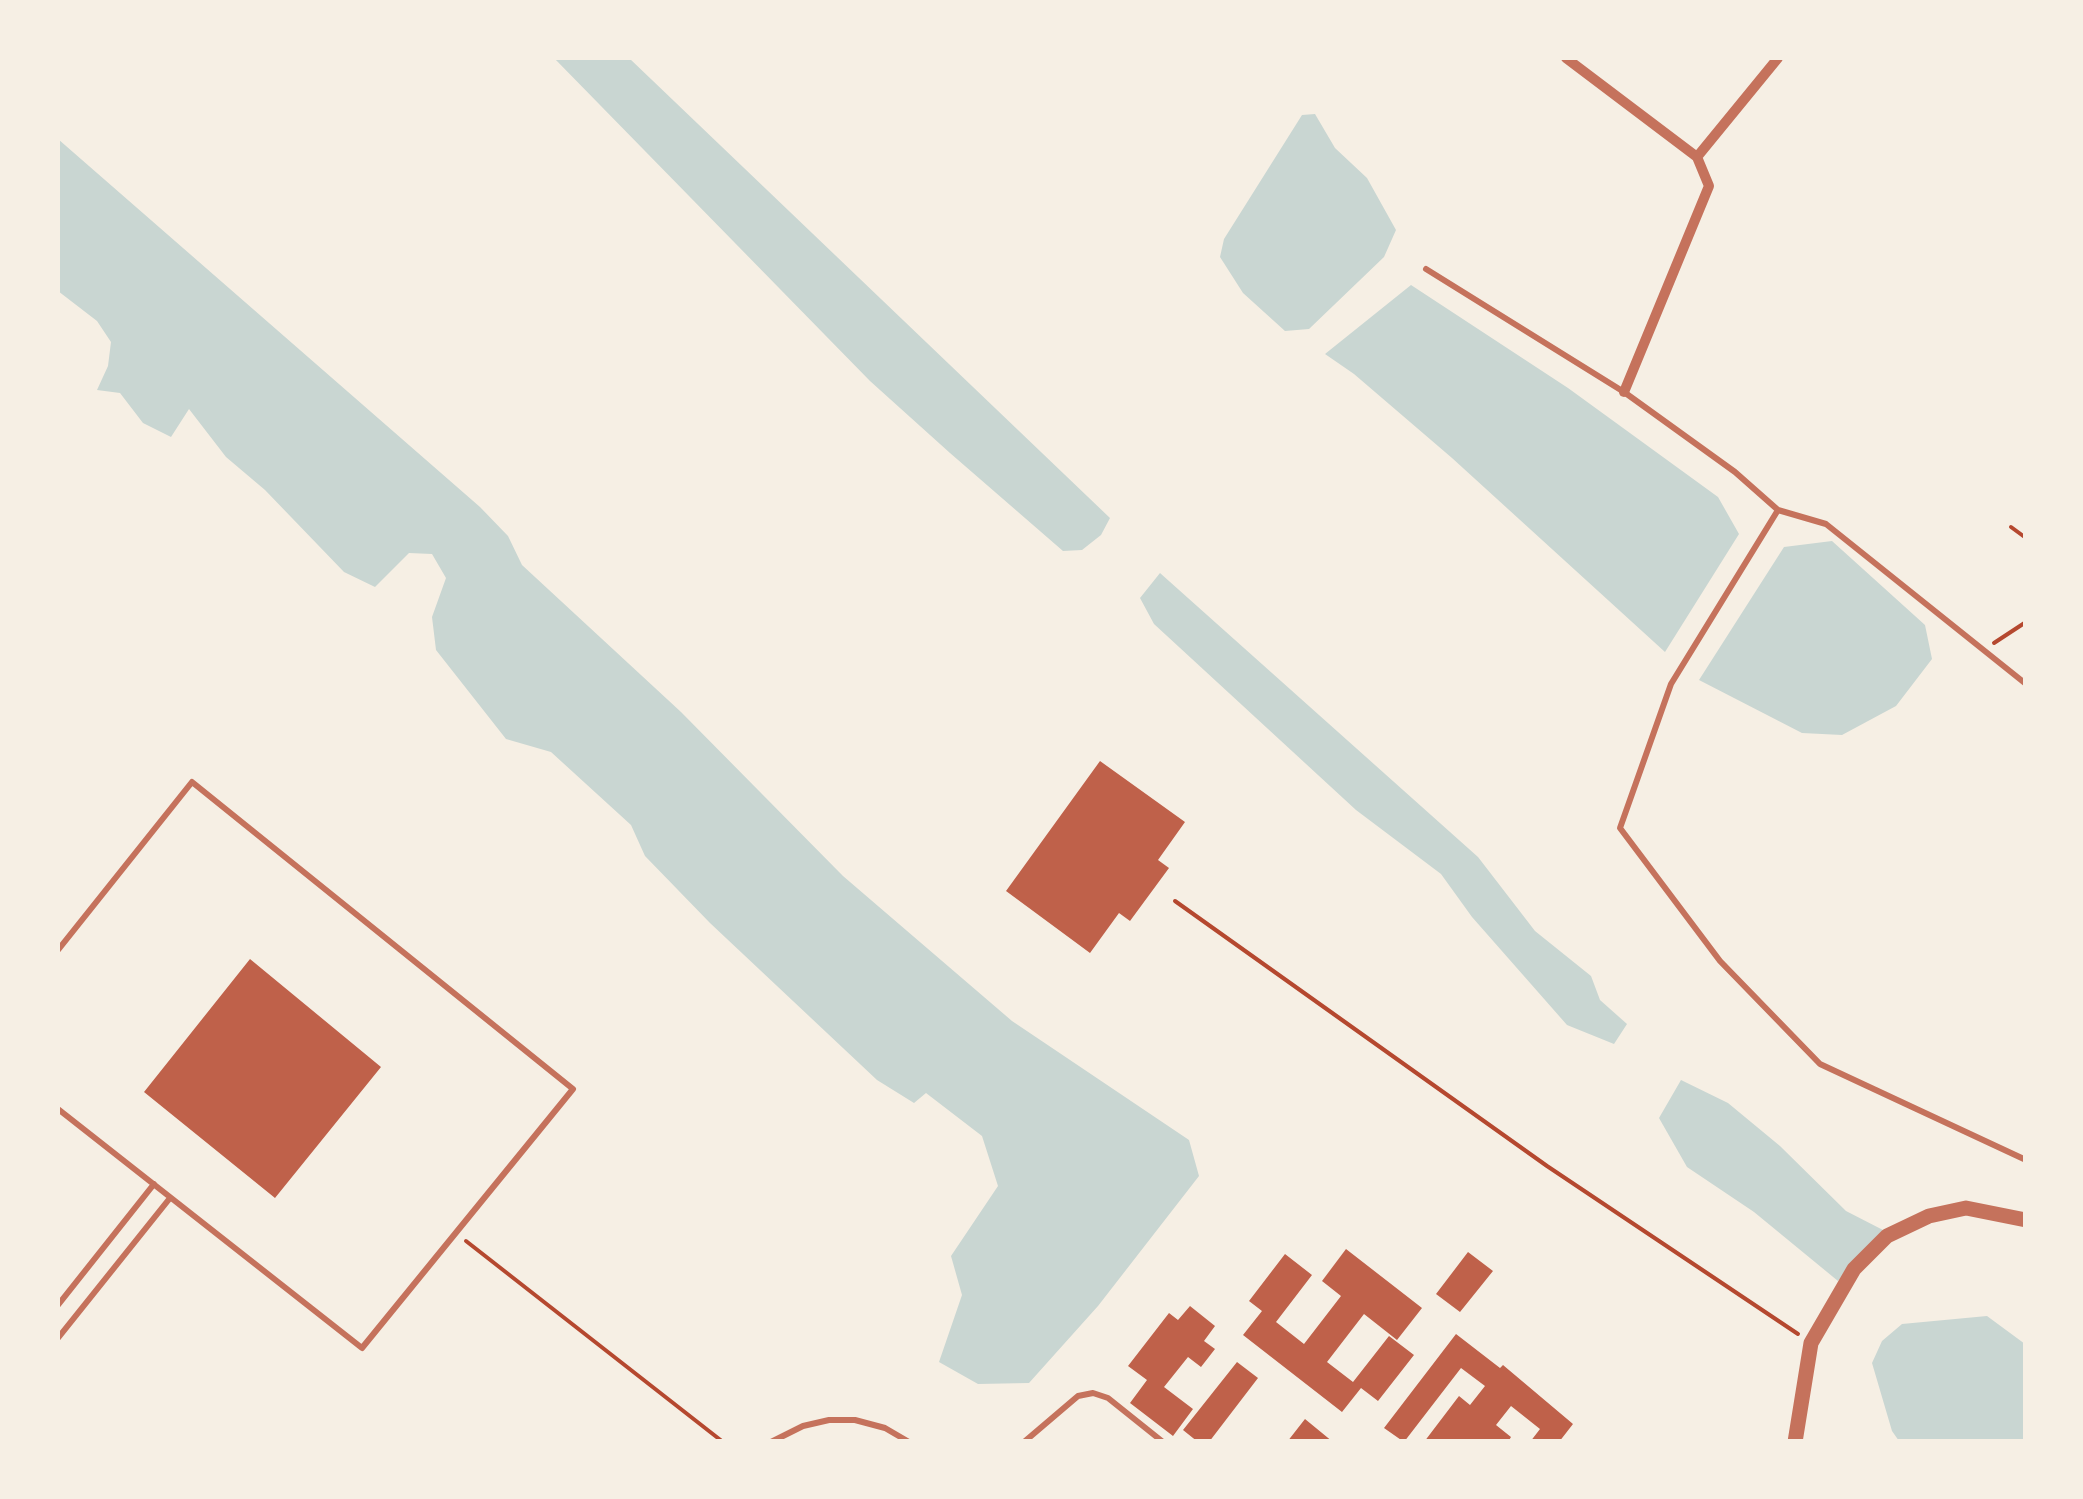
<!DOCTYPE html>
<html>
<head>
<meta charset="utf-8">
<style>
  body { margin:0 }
  #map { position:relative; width:2083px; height:1499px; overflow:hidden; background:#f6efe4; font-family:"Fira Sans",sans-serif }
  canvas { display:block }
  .frame { position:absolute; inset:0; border:60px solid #f6efe4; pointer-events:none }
</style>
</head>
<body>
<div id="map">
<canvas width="2083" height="1499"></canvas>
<div class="frame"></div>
</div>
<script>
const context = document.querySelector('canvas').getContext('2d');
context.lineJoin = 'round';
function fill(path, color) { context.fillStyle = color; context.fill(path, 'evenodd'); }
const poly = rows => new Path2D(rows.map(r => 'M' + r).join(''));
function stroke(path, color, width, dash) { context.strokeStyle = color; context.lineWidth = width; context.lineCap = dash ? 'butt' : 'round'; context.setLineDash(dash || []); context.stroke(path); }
fill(poly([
  [554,58,629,58,1110,518,1101,535,1082,550,1063,551,950,453,870,381],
  [1315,114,1335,148,1367,178,1396,230,1384,257,1309,329,1285,331,1243,293,1220,257,1224,239,1302,115],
  [58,139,480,507,508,536,522,565,681,712,843,876,1012,1021,1189,1140,1199,1176,1098,1306,1029,1383,978,1384,939,1362,962,1295,951,1256,998,1186,982,1136,926,1093,914,1103,877,1080,710,923,645,856,631,825,551,752,506,739,436,650,432,617,446,578,432,554,409,553,375,587,344,572,265,490,226,457,189,409,171,437,143,423,120,393,97,390,108,366,111,342,97,321,58,291],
  [1411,285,1568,388,1718,497,1739,534,1665,652,1452,458,1354,374,1325,354],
  [1832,541,1925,625,1932,659,1896,706,1842,735,1802,733,1699,680,1784,547],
  [1160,573,1478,857,1535,931,1591,976,1600,1000,1627,1024,1614,1044,1567,1025,1472,917,1441,874,1356,810,1154,624,1140,598],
  [1681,1080,1728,1103,1780,1146,1846,1211,1883,1230,1838,1281,1754,1212,1687,1167,1659,1118],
  [1987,1316,2025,1344,2025,1441,1899,1441,1892,1431,1872,1363,1882,1341,1902,1324]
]), '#c9d6d2');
fill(poly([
  [1100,761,1185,822,1158,860,1169,868,1130,921,1119,913,1090,953,1006,891],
  [250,959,381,1067,275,1198,144,1092],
  [1346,1249,1422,1308,1397,1340,1364,1314,1327,1362,1353,1382,1389,1336,1414,1355,1378,1401,1361,1388,1342,1412,1243,1335,1262,1311,1249,1301,1285,1254,1312,1275,1276,1322,1304,1344,1341,1296,1322,1281],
  [1468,1252,1493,1271,1460,1312,1436,1294],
  [1190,1306,1215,1326,1204,1341,1215,1349,1201,1367,1188,1357,1164,1387,1193,1409,1173,1436,1130,1403,1147,1380,1128,1366,1169,1313,1178,1320],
  [1456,1334,1500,1368,1503,1365,1573,1424,1559,1442,1530,1442,1540,1429,1511,1406,1496,1425,1511,1437,1508,1442,1424,1442,1459,1396,1470,1405,1485,1386,1461,1368,1404,1442,1384,1428],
  [1237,1362,1258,1378,1209,1442,1198,1442,1183,1430],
  [1305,1419,1333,1442,1287,1442]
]), '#bf614a');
stroke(poly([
  [2011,527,2026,538],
  [1994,643,2026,622],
  [1175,901,1547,1166,1798,1334],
  [466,1241,723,1442]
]), '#b5482f', 4);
stroke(poly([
  [1426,269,1624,392,1735,472,1778,510,1826,524,2026,684],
  [1778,510,1671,684,1620,828,1720,961,1820,1064,2026,1160],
  [58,950,192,782,573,1089,362,1348,58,1109],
  [58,1305,154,1184],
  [58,1338,170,1198],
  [771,1442,803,1426,829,1420,855,1420,885,1428,909,1442],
  [1024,1442,1078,1396,1093,1393,1108,1398,1163,1442]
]), '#c5725c', 6);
stroke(poly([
  [1566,58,1697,157,1709,186,1624,392],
  [1697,157,1778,58]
]), '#c5725c', 10);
stroke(poly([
  [1795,1442,1811,1343,1854,1269,1887,1236,1929,1216,1966,1208,2026,1220]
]), '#c5725c', 15);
</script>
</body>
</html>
